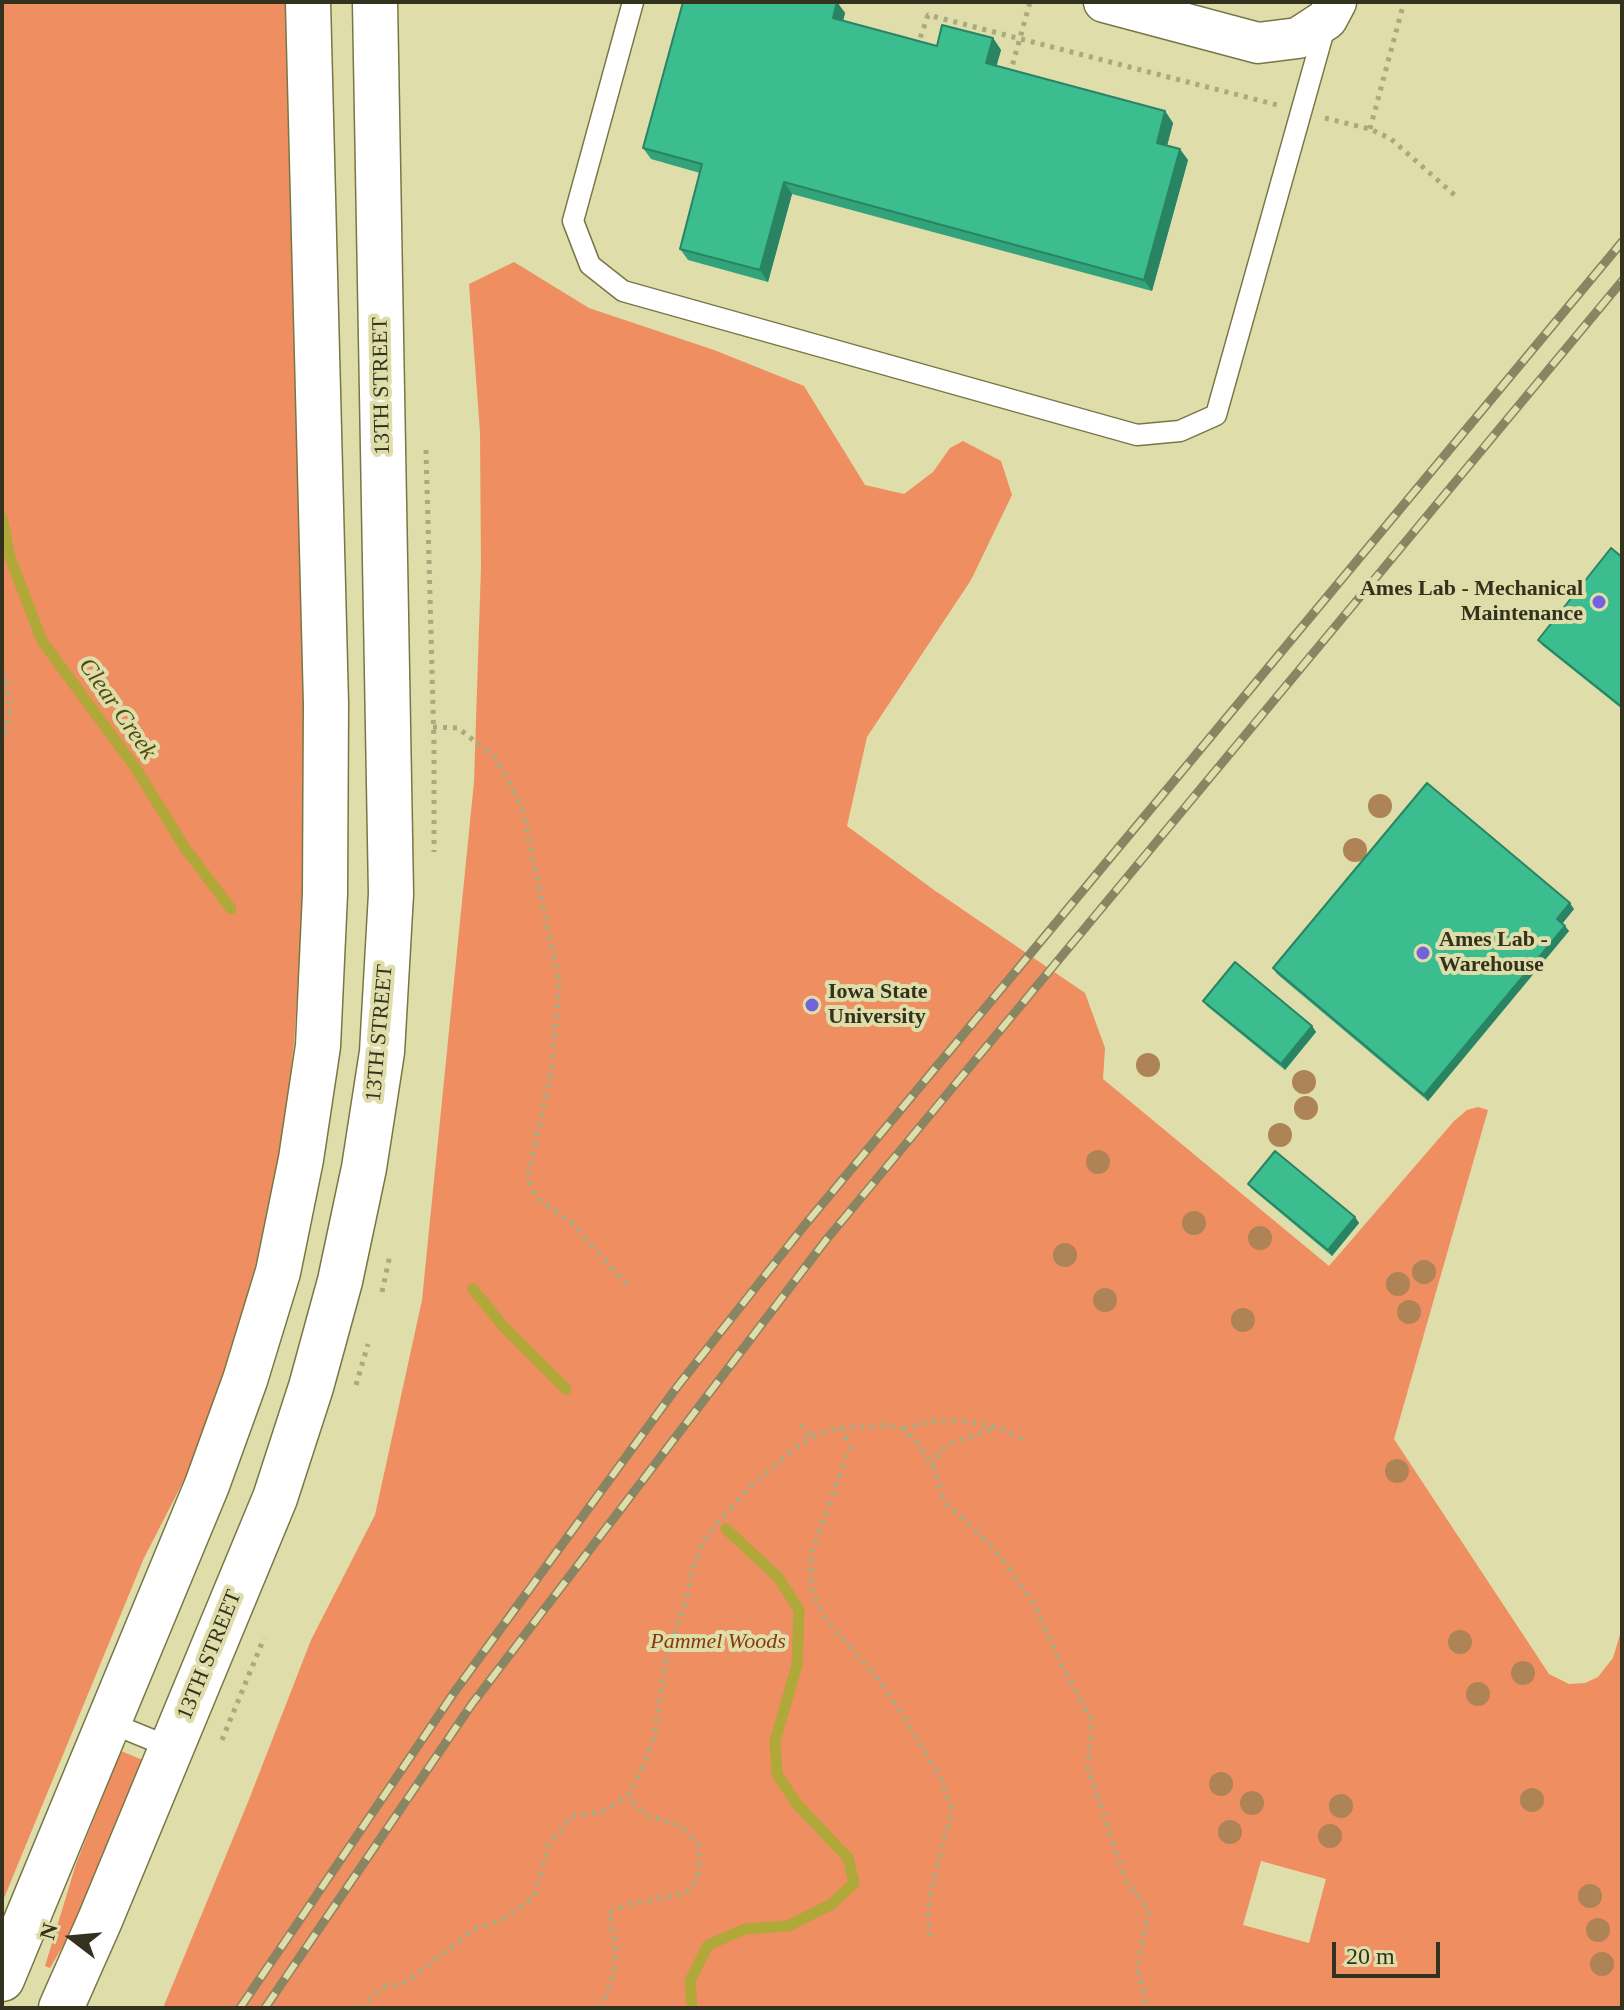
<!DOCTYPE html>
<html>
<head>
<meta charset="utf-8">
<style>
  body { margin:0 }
  #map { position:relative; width:1624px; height:2010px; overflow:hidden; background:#dfdda9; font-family:"Times New Roman",serif }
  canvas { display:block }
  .frame { position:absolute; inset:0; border:4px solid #33321e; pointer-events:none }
  .north { position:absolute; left:32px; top:1898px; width:80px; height:80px; -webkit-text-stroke:6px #dfdda9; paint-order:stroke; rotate:286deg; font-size:22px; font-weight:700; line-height:32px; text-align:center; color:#33321e }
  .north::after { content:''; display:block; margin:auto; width:28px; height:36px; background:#33321e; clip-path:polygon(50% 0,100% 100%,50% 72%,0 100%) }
  .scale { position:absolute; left:1332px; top:1942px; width:108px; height:36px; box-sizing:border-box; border:4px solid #33321e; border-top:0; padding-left:10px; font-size:24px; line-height:28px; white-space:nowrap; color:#33321e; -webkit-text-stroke:6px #dfdda9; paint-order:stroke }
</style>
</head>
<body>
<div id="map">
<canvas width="1624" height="2010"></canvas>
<div class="frame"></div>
<div class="north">N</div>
<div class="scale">20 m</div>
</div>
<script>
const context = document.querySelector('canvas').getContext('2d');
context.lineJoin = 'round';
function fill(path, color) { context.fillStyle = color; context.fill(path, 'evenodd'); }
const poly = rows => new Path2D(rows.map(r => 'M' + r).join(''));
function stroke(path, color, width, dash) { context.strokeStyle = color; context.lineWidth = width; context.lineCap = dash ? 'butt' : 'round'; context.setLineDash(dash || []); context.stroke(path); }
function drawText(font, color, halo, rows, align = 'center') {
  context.font = font + ' "Times New Roman",serif'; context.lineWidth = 8; context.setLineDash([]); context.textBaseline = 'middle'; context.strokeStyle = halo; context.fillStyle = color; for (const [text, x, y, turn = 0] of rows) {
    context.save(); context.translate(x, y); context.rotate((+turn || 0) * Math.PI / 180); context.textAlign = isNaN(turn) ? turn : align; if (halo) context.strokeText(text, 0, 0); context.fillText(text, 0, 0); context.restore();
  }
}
fill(poly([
  [2,2,288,2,306,699,304,885,294,1043,284,1132,260,1252,236,1349,203,1443,144,1558,2,1903],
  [514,262,589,308,714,350,804,386,865,485,904,494,933,472,950,448,963,441,1001,461,1012,495,971,580,867,737,847,826,934,890,1085,993,1105,1048,1103,1079,1329,1266,1454,1121,1467,1110,1478,1107,1488,1110,1394,1439,1549,1674,1569,1684,1585,1683,1598,1677,1613,1658,1622,1628,1622,2008,163,2008,248,1802,311,1640,375,1515,422,1300,474,782,481,567,480,432,469,284],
  [1261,1861,1326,1879,1309,1943,1243,1925],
  [121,1751,145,1761,82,1913,50,1968,45,1966,76,1864]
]), '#ef8e60');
stroke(poly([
  [2,518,10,557,42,641,135,767,185,848,231,909],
  [473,1289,502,1325,566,1389],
  [692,2008,690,1981,708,1945,745,1929,788,1926,832,1904,854,1883,848,1858,796,1803,777,1774,775,1741,797,1665,799,1610,778,1577,726,1529]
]), '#b0a838', 11);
const lane = poly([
  [633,2,573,221,590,265,623,291,1137,435,1180,431,1216,415,1326,23],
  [108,1722,172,1748]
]);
const street = poly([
  [1104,2,1258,43,1298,38,1327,19,1336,2]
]);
const secondary = poly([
  [2,1979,207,1485,245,1380,278,1272,301,1159,318,1046,325,894,326,704,308,2],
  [61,2008,100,1920,275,1498,311,1387,340,1281,364,1168,382,1052,391,894,375,2]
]);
stroke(lane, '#797646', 23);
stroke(street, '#797646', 43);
stroke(secondary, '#797646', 47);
stroke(poly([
  [917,47,928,15,1277,105],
  [1010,74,1030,2],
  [1325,118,1370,129,1391,139,1458,198],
  [1370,129,1404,2],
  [426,450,434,744,434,852],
  [2,672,6,677,10,714,2,742],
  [433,727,458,728,496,758,522,807,559,981,552,1068,528,1175,531,1188,538,1199,571,1222,628,1286],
  [382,1292,390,1255],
  [356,1385,368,1344],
  [800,1425,812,1437],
  [841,1427,850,1447,811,1555,812,1592,826,1619,879,1680,903,1715,940,1776,952,1810,931,1890,928,1912,930,1937],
  [903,1429,938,1420,964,1421,1000,1428,1024,1440],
  [933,1467,939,1452,955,1441,995,1429],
  [222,1740,264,1638],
  [361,2008,382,1988,406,1982,475,1929,503,1919,534,1897,549,1844,572,1816,602,1812,627,1797,644,1765,654,1737,666,1657,684,1608,695,1561,707,1535,728,1511,751,1486,802,1442,831,1429,887,1425,903,1429,918,1444,933,1467,944,1501,995,1549,1034,1604,1060,1662,1092,1721,1088,1768,1125,1879,1149,1910,1137,1967,1147,2008],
  [601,2008,613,1976,616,1945,608,1913,624,1905,686,1893,697,1879,700,1861,698,1843,681,1826,647,1815,627,1797]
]), '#aba97f', 5, [4, 6]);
stroke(lane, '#fff', 20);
stroke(street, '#fff', 40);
stroke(secondary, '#fff', 44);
const rail = poly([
  [240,2008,453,1694,677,1387,804,1226,1622,242],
  [265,2008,472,1704,826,1240,1622,281]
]);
stroke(rail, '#878562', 9);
stroke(rail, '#dfdda9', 6, [18]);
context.fillStyle = '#ae8355';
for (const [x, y] of [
  [1380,806],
  [1355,850],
  [1148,1065],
  [1304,1082],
  [1306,1108],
  [1280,1135],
  [1098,1162],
  [1194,1223],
  [1260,1238],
  [1065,1255],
  [1424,1272],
  [1398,1284],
  [1105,1300],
  [1409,1312],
  [1243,1320],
  [1397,1471],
  [1460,1642],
  [1523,1673],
  [1478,1694],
  [1221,1784],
  [1532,1800],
  [1252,1803],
  [1341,1806],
  [1230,1832],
  [1330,1836],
  [1590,1896],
  [1598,1930],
  [1602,1964]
]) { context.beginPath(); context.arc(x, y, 12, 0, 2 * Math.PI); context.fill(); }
fill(poly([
  [837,2,845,13,843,21,937,46,993,38,1001,50,996,66,1165,111,1173,123,1167,145,1188,160,1152,291,792,194,768,282,688,260,680,249,700,173,651,159,643,148],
  [1622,557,1622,709,1542,645,1538,640],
  [1574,909,1562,924,1569,931,1428,1101,1277,974,1273,968],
  [1203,1001,1312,1026,1316,1032,1285,1070,1207,1006],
  [1248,1184,1355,1217,1359,1223,1332,1256,1252,1189]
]), '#33a37b');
fill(poly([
  [837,2,845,13,841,29,833,18],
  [993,38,1001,50,994,75,986,63],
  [1165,111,1173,123,1165,154,1157,143],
  [1180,149,1188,160,1152,291,1144,280],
  [784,182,792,194,768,282,760,270],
  [1570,903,1574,909,1561,925,1557,919],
  [1565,926,1569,931,1428,1101,1424,1095],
  [1312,1026,1316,1032,1285,1070,1281,1064],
  [1355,1217,1359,1223,1332,1256,1328,1250]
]), '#298464');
const building = poly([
  [683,2,837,2,833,18,937,46,942,25,993,38,986,63,1165,111,1157,143,1180,149,1144,280,784,182,760,270,680,249,702,164,643,148,683,2],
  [1611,548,1622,557,1622,707,1538,640,1611,548],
  [1427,783,1570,903,1557,919,1565,926,1424,1095,1273,968,1427,783],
  [1235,962,1312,1026,1281,1064,1203,1001,1235,962],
  [1275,1151,1355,1217,1328,1250,1248,1184,1275,1151]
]);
fill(building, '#3bbd8f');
stroke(building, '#298464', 2);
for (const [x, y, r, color] of [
  [1599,602,8,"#7262dc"],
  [1423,953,8,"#7262dc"],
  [812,1005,8,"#7262dc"]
]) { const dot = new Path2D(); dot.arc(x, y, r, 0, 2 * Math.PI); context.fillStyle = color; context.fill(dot); stroke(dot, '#dfdda9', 3); }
drawText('22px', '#33321e', '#dfdda9', [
  ["13TH STREET",382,386,-91],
  ["13TH STREET",380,1033,-85],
  ["13TH STREET",210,1655,-68]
]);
drawText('bold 22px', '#33321e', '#dfdda9', [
  ["Ames Lab - Mechanical",1583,589,"right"],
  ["Maintenance",1583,614,"right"],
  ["Ames Lab -",1439,940],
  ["Warehouse",1439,965],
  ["Iowa State",828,992],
  ["University",828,1017]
], 'left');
drawText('italic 22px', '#863a10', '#dfdda9', [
  ["Pammel Woods",718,1642]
]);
drawText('italic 24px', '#504c10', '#dfdda9', [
  ["Clear Creek",117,709,55]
]);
</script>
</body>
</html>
